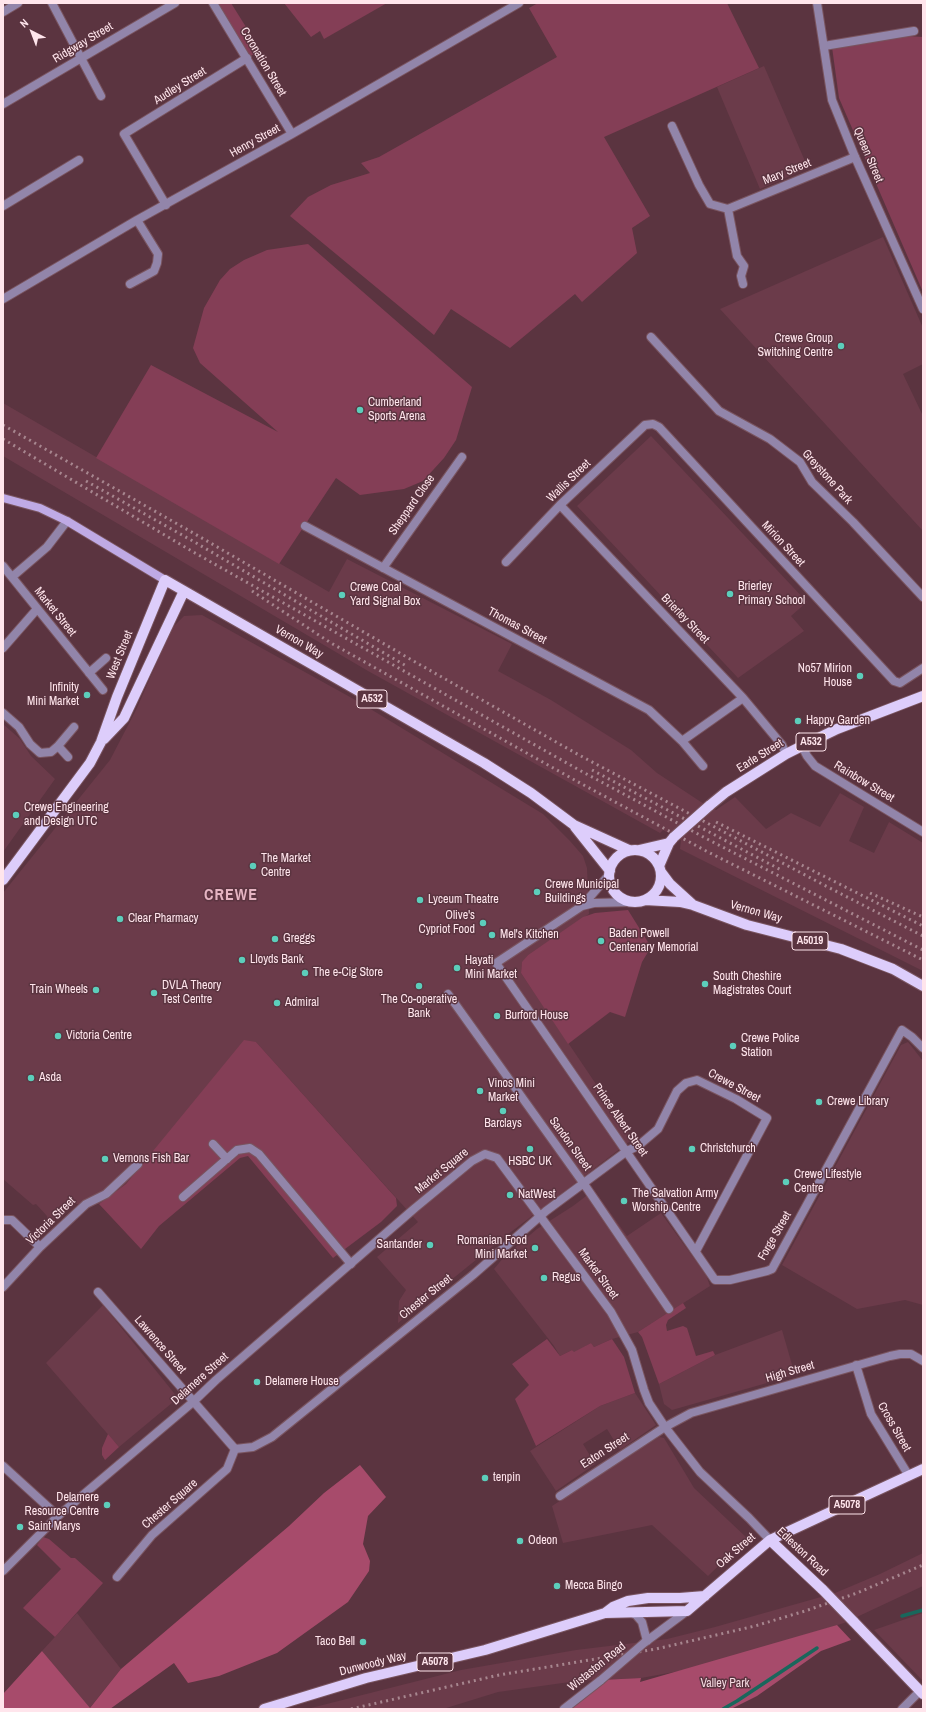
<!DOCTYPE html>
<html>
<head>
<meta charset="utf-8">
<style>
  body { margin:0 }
  #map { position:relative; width:926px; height:1712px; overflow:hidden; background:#5b3440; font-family:"Archivo Narrow",sans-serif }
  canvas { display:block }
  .frame { position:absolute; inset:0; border:4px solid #ffe5ec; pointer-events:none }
  .north { position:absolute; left:12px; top:12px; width:40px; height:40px; -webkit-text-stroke:3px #5b3440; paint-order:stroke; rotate:318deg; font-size:11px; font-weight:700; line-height:16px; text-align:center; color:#ffe5ec }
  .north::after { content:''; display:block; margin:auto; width:14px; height:18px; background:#ffe5ec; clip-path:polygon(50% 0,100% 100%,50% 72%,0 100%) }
</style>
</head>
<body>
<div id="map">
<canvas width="926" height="1712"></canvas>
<div class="frame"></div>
<div class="north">N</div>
</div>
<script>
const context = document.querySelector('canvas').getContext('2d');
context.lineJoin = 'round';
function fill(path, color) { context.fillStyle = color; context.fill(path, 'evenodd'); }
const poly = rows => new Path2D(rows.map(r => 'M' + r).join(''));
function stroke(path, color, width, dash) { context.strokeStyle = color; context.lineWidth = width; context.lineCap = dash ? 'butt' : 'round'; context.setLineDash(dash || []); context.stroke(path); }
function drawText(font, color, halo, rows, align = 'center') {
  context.font = font + ' "Archivo Narrow",sans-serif'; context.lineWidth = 3; context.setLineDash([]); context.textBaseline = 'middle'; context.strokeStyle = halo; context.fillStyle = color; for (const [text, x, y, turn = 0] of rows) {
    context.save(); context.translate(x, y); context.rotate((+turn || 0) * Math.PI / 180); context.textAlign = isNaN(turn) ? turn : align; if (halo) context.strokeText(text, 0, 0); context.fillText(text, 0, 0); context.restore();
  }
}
fill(poly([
  [764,66,808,168,760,189,717,87],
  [883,237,923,328,923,364,903,374,923,416,923,531,720,309],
  [3,403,329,592,347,559,512,644,498,671,551,700,631,750,657,773,701,802,716,810,735,797,766,829,791,813,820,827,840,793,864,807,849,841,874,853,889,822,923,843,923,971,680,849,681,840,663,830,660,833,368,671,3,456],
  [651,436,807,602,791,616,804,631,738,678,577,506],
  [202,615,359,702,543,814,570,841,583,856,587,868,589,914,528,955,522,963,521,973,633,1139,503,1238,398,1323,399,1301,406,1290,377,1257,418,1222,256,1042,126,1184,99,1204,68,1204,48,1228,47,1216,36,1204,33,1205,3,1179,3,893,110,760,136,710,172,628,184,616],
  [3,724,20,739,31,756,55,779,3,852],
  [908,1042,923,1061,923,1305,905,1300,857,1309,782,1265,901,1045],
  [594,1190,627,1236,661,1213,706,1275,710,1286,638,1332,612,1339,594,1347,591,1343,574,1353,572,1350,560,1356,554,1346,494,1269,504,1257,537,1229,573,1206],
  [103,1305,178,1398,119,1447,46,1363],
  [782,1330,795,1375,672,1410,664,1404,659,1384,715,1355],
  [635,1393,656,1425,620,1450,607,1429,583,1444,595,1464,556,1491,530,1451,600,1406],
  [659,1437,664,1438,694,1488,747,1538,708,1576,652,1525,563,1543,552,1506],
  [923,1553,923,1586,844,1623,702,1667,641,1678,577,1681,498,1692,443,1709,307,1709,461,1670,576,1650,667,1639,715,1627,835,1593,880,1574],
  [77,1613,121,1669,89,1709,42,1651],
  [923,1613,923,1681,874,1630]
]), '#6b3b4a');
fill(poly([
  [213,3,231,3,256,43,259,51,247,58],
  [284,3,387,3,324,39,320,31,311,37],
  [538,3,727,3,759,68,604,137,650,216,632,228,637,253,582,302,575,294,510,348,451,309,434,335,290,216,308,197,331,185,370,173,361,163,379,157,557,57,529,8],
  [907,36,923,37,923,292,839,98,832,47],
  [308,244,472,387,456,440,444,458,423,481,404,489,360,495,336,478,279,564,96,458,151,365,278,432,200,363,193,348,204,308,220,280,230,269,244,260,267,250],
  [628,910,651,947,642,962,625,1017,610,1012,568,1044,521,973,522,962,528,955,583,917,595,913],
  [244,1040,256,1042,396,1198,397,1206,381,1222,333,1258,248,1156,240,1158,159,1226,141,1249,99,1204,126,1184],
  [683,1303,686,1308,668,1320,666,1325,667,1331,683,1326,687,1328,696,1356,713,1351,715,1355,659,1384,642,1337,638,1332],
  [547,1339,560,1356,572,1350,574,1352,591,1343,594,1347,612,1339,624,1357,635,1393,600,1406,536,1446,515,1399,529,1385,512,1364],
  [108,1434,119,1447,105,1460,102,1455,102,1448],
  [43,1537,49,1539,71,1558,75,1558,103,1583,55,1637,23,1608,61,1569,37,1545]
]), '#843e56');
fill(poly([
  [360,1465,386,1497,368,1516,363,1544,370,1561,369,1571,348,1602,277,1653,219,1676,188,1683,174,1663,110,1709,3,1709,3,1694,42,1651,90,1708,121,1669,289,1526,324,1493],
  [837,1625,851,1640,821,1651,757,1696,731,1709,564,1709,601,1680,641,1678,640,1682]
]), '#a74b6b');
stroke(poly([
  [902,1616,923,1610],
  [723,1709,737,1701,817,1648]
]), '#19675c', 3.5);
const minor = poly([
  [52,3,101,96],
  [213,3,292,134],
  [3,12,18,3],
  [824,46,914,31],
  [3,104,175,3],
  [672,126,699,185,710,204,728,209,737,256,744,266,741,276,743,284],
  [166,205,124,134,247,58],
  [3,206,79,160],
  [728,209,855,157],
  [130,284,154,271,157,263,158,254,137,220],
  [3,299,137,220,292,134,519,3],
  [651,337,719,411,770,439,800,462,812,482,853,522,923,597],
  [560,505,743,698,782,745,786,754],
  [305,526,649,710,682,741,703,766],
  [506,562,560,505,645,425,653,424,659,427,894,681,900,683,923,668],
  [3,566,103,690],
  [383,568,462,457],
  [12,577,47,547,67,521],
  [3,648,37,609],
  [89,673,106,658],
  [3,713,19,727,30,744,40,753,51,752,58,746,74,727],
  [682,741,743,698],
  [58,746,68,757],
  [802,746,807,756,815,766,923,832],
  [609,875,582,906,496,963,715,1280,730,1280,767,1271,772,1269,902,1030,912,1037,923,1048],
  [582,906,594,903,633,902],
  [448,994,584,1184,669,1309],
  [213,1144,227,1159],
  [183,1197,237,1150,250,1148,259,1154,351,1264],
  [3,1220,12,1220,40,1247],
  [3,1287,40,1247,86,1204,106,1194,138,1164],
  [98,1292,235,1449],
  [856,1365,871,1414,909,1476],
  [235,1449,253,1447,272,1437,473,1275,546,1211,627,1151,638,1146,658,1129,677,1091,686,1083,697,1080,736,1099,767,1118,696,1251],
  [3,1466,58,1516],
  [560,1496,665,1427,691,1413,890,1356,900,1354,911,1354,923,1361],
  [117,1577,152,1535,227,1469,235,1449],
  [902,1709,920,1691]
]);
const tertiary = poly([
  [817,3,832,100,855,157,923,309],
  [3,1571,58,1516,193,1402,216,1380,415,1208,472,1161,485,1154,497,1158,611,1312,632,1350,644,1390,649,1403,665,1427,700,1472,749,1518,770,1540],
  [630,1612,636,1615,642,1622,647,1641],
  [644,1643,687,1611],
  [564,1709,601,1680]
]);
const secondary = poly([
  [3,498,40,508,67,521,165,580]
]);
const primary = poly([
  [104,739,124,718,184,591],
  [709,806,726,792,786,754,802,746,837,729,923,696],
  [575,827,610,871],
  '609 876a26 26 0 1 1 52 0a26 26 0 1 1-52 0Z',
  [639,850,669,843],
  [659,866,669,843,674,837],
  [661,872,670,884,692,904],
  [3,880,90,763,101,742,117,697,165,580,484,763,531,793,574,825,629,850],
  [645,900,680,902,693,905,747,925,841,949,893,969,923,986],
  [770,1540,823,1590],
  [605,1613,613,1607,628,1601,648,1598,680,1598,705,1596],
  [853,1621,923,1694],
  [264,1709,366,1678,485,1650,605,1613,687,1611,770,1540,923,1469]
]);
stroke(minor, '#79545f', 10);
stroke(tertiary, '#79545f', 10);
stroke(secondary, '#79545f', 10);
stroke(primary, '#79545f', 12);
stroke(minor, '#9285aa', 8);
stroke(tertiary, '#9285aa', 8);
stroke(secondary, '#bfaae5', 8);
stroke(primary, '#ddcdfb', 10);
stroke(poly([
  [3,425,195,534,417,663,579,755,822,884,923,936],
  [3,439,195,553,581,771,709,840,923,950],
  [86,481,191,540,408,667],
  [252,591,331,643,580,783,708,852,923,960],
  [592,770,783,871],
  [716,822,923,926],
  [870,893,923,917],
  [351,1709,499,1675,656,1649,755,1626,805,1611,857,1593,923,1565]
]), '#a7868f', 3, [2, 4]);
const tertiaryBridge = poly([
  [601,1680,644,1643]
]);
const primaryBridge = poly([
  [674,837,709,806],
  [823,1590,853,1621]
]);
stroke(tertiaryBridge, '#79545f', 10, []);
stroke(primaryBridge, '#79545f', 12, []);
stroke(tertiaryBridge, '#9285aa', 8);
stroke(primaryBridge, '#ddcdfb', 10);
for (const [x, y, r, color] of [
  [841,346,4,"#5ccebb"],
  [360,410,4,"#5ccebb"],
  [730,594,4,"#5ccebb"],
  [342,595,4,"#5ccebb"],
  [860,676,4,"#5ccebb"],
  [87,695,4,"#5ccebb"],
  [798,721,4,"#5ccebb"],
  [16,815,4,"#5ccebb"],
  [253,866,4,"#5ccebb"],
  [537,892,4,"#5ccebb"],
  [420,900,4,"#5ccebb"],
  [120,919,4,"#5ccebb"],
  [483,923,4,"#5ccebb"],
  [492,935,4,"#5ccebb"],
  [275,939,4,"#5ccebb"],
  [601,941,4,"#5ccebb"],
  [242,960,4,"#5ccebb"],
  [457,968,4,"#5ccebb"],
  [305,973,4,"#5ccebb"],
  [705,984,4,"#5ccebb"],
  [419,986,4,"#5ccebb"],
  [96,990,4,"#5ccebb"],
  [154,993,4,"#5ccebb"],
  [277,1003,4,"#5ccebb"],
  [497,1016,4,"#5ccebb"],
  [58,1036,4,"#5ccebb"],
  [733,1046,4,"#5ccebb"],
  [31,1078,4,"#5ccebb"],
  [480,1091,4,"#5ccebb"],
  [819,1102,4,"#5ccebb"],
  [503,1111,4,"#5ccebb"],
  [530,1149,4,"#5ccebb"],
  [692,1149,4,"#5ccebb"],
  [105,1159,4,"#5ccebb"],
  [786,1182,4,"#5ccebb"],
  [510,1195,4,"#5ccebb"],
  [624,1201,4,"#5ccebb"],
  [430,1245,4,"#5ccebb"],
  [535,1248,4,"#5ccebb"],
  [544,1278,4,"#5ccebb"],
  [257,1382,4,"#5ccebb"],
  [485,1478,4,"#5ccebb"],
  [107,1505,4,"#5ccebb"],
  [20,1527,4,"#5ccebb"],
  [520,1541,4,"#5ccebb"],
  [557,1586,4,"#5ccebb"],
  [363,1642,4,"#5ccebb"]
]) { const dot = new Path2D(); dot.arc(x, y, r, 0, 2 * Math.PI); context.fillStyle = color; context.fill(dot); stroke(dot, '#5b3440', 1.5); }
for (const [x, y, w] of [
  [372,699,30],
  [811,742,30],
  [810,941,36],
  [847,1505,36],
  [435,1662,36]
]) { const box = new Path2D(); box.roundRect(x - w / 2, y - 9, w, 18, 3); context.fillStyle = '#5b3440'; context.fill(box); stroke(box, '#ffe5ec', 1); }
drawText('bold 11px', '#ffe5ec', null, [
  ["A532",372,699],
  ["A532",811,742],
  ["A5019",810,941],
  ["A5078",847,1505],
  ["A5078",435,1662]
]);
drawText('12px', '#ffe5ec', '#5b3440', [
  ["Ridgway Street",83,43,-31],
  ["Coronation Street",263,62,59],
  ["Audley Street",180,86,-32],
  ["Henry Street",255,141,-29],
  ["Queen Street",868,155,67],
  ["Mary Street",787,172,-22],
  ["Greystone Park",827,477,48],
  ["Wallis Street",569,481,-44],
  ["Sheppard Close",412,505,-55],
  ["Mirion Street",783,544,47],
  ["Market Street",55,612,51],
  ["Brierley Street",685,619,46],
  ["Thomas Street",517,626,28],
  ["Vernon Way",299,642,30],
  ["West Street",120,655,-68],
  ["Earle Street",760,756,-32],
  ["Rainbow Street",864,782,31],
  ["Vernon Way",756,912,16],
  ["Crewe Street",734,1086,28],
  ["Prince Albert Street",620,1120,55],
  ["Sandon Street",570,1144,54],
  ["Market Square",442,1171,-39],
  ["Victoria Street",51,1221,-44],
  ["Forge Street",775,1236,-60],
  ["Market Street",598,1274,54],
  ["Chester Street",426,1297,-39],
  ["Lawrence Street",160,1345,49],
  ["High Street",790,1372,-16],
  ["Delamere Street",200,1379,-42],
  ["Cross Street",894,1427,60],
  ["Eaton Street",605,1451,-33],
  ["Chester Square",170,1504,-41],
  ["Oak Street",736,1551,-41],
  ["Edleston Road",802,1552,43],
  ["Dunwoody Way",373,1664,-14],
  ["Wistaston Road",597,1667,-39]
]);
drawText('12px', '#ffe5ec', '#5b3440', [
  ["Crewe Group",833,339,"right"],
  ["Switching Centre",833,353,"right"],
  ["Cumberland",368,403],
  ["Sports Arena",368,417],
  ["Brierley",738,587],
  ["Primary School",738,601],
  ["Crewe Coal",350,588],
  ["Yard Signal Box",350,602],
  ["No57 Mirion",852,669,"right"],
  ["House",852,683,"right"],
  ["Infinity",79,688,"right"],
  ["Mini Market",79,702,"right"],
  ["Happy Garden",806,721],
  ["Crewe Engineering",24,808],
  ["and Design UTC",24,822],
  ["The Market",261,859],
  ["Centre",261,873],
  ["Crewe Municipal",545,885],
  ["Buildings",545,899],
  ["Lyceum Theatre",428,900],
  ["Olive's",475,916,"right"],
  ["Cypriot Food",475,930,"right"],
  ["Clear Pharmacy",128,919],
  ["Baden Powell",609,934],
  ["Centenary Memorial",609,948],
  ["Mel's Kitchen",500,935],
  ["Greggs",283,939],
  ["Lloyds Bank",250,960],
  ["Hayati",465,961],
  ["Mini Market",465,975],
  ["The e-Cig Store",313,973],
  ["South Cheshire",713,977],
  ["Magistrates Court",713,991],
  ["DVLA Theory",162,986],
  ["Test Centre",162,1000],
  ["Train Wheels",88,990,"right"],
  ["The Co-operative",419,1000,"center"],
  ["Bank",419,1014,"center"],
  ["Admiral",285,1003],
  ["Burford House",505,1016],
  ["Victoria Centre",66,1036],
  ["Crewe Police",741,1039],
  ["Station",741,1053],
  ["Asda",39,1078],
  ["Vinos Mini",488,1084],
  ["Market",488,1098],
  ["Crewe Library",827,1102],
  ["Barclays",503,1124,"center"],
  ["Christchurch",700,1149],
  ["Vernons Fish Bar",113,1159],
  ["HSBC UK",530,1162,"center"],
  ["Crewe Lifestyle",794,1175],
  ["Centre",794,1189],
  ["The Salvation Army",632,1194],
  ["Worship Centre",632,1208],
  ["NatWest",518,1195],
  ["Romanian Food",527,1241,"right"],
  ["Mini Market",527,1255,"right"],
  ["Santander",422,1245,"right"],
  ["Regus",552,1278],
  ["Delamere House",265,1382],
  ["tenpin",493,1478],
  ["Delamere",99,1498,"right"],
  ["Resource Centre",99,1512,"right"],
  ["Saint Marys",28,1527],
  ["Odeon",528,1541],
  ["Mecca Bingo",565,1586],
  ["Taco Bell",355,1642,"right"]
], 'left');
drawText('12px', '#f6dbe2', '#5b3440', [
  ["Valley Park",725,1684]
]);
context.letterSpacing = '1px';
drawText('bold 16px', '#e5b4c2', '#5b3440', [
  ["CREWE",231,896]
]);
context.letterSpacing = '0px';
</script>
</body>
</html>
